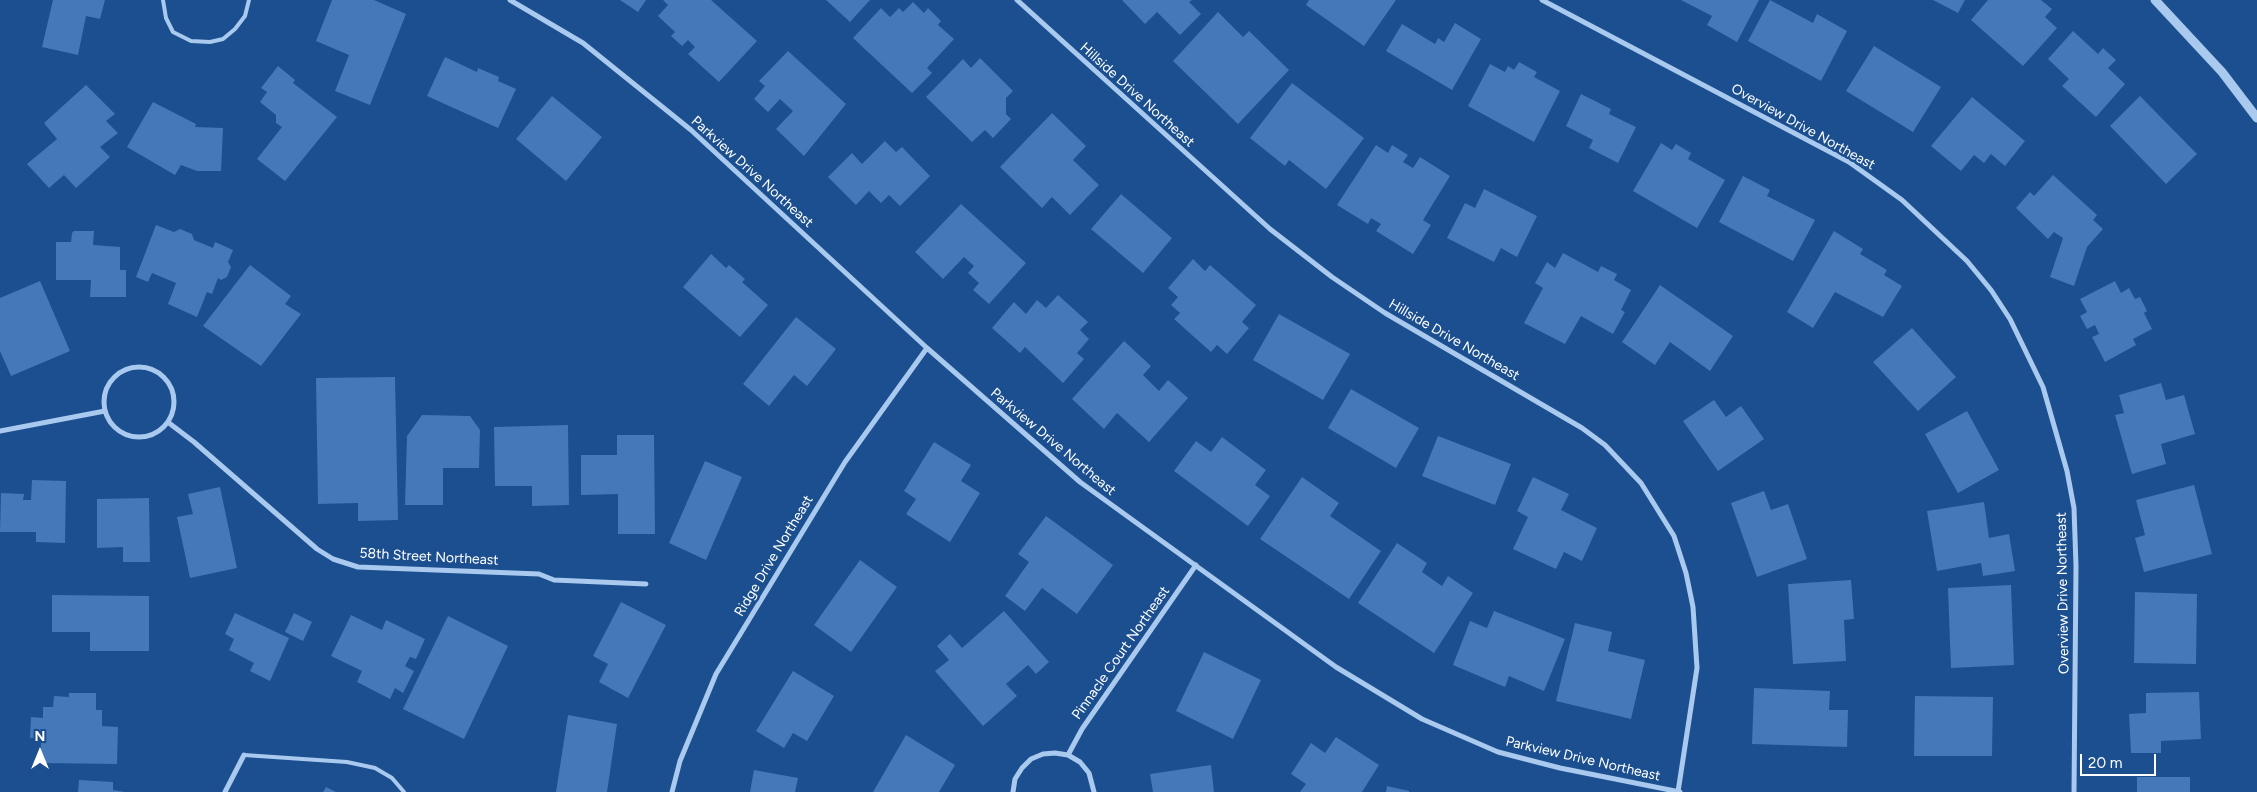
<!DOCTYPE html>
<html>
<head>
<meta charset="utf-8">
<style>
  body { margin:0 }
  #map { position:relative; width:2257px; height:792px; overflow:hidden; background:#1b4f8f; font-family:Figtree,sans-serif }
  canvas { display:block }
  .north { position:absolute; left:15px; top:727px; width:50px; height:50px; -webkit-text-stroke:4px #1b4f8f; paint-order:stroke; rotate:0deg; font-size:14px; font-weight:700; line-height:20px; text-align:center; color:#fff }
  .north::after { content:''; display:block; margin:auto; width:18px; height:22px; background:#fff; clip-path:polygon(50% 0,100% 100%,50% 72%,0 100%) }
  .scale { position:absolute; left:2080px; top:754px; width:76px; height:22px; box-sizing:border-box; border:2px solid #fff; border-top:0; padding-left:6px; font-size:15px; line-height:18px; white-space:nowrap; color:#fff; -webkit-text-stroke:4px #1b4f8f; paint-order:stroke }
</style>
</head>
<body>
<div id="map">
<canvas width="2257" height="792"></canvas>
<div class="north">N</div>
<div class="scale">20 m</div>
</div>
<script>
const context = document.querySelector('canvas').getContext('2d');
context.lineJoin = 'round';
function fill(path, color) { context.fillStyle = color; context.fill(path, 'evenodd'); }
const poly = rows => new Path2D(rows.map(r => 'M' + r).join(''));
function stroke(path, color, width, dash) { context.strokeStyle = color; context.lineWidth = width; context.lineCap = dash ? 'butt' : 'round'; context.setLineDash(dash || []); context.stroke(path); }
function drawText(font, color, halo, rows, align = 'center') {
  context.font = font + ' Figtree,sans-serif'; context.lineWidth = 5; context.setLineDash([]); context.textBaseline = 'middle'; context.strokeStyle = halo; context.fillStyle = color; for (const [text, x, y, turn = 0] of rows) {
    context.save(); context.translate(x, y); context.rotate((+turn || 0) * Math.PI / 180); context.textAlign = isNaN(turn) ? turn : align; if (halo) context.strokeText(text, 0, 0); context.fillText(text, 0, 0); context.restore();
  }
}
fill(poly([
  [53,0,105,0,100,19,86,16,78,55,42,47],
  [332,0,374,0,406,14,370,105,335,91,349,55,316,41],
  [620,0,646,0,638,12],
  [663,0,711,0,757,41,719,82,688,54,695,47,688,40,682,46,671,36,675,32,658,16,668,5],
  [826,0,870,0,850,22],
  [1122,0,1192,0,1189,2,1201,14,1180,35,1157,12,1145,24],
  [1309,0,1396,0,1364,46,1306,5],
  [1681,0,1759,0,1737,42,1707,25,1712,16],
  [1770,0,1813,23,1817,14,1847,31,1821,81,1748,41],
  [1933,0,1965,0,1958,13],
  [1988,0,2041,0,2052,9,2045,17,2057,28,2023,66,1971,20],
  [913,2,924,13,928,8,941,21,938,25,954,39,927,68,932,73,912,93,853,38,881,8,890,17,899,8,903,12],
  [1218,12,1243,37,1249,31,1289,70,1238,124,1173,61],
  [1455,23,1481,39,1452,90,1386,51,1402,24,1435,44,1438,38,1444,42],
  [2073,31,2098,54,2103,48,2116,60,2108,68,2125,84,2096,117,2062,86,2069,79,2048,59],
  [1874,46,1941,87,1913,132,1846,91],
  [788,51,846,104,804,156,776,129,793,111,780,99,768,112,754,99,765,86,759,81],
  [445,57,477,72,478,68,499,77,498,81,516,89,498,128,427,96],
  [980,58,1013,91,1006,98,1006,114,1011,119,993,138,985,130,972,142,926,97,963,59,971,68],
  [1519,62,1537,72,1534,77,1560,91,1534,142,1468,106,1490,64,1505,72,1508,66,1514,70],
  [278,66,295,80,293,83,337,117,285,181,257,159,282,127,276,123,276,115,260,102,267,92,261,88],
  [1292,83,1364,138,1326,189,1289,160,1285,166,1250,138],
  [86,85,115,114,106,121,118,133,100,147,110,157,76,188,64,175,49,188,27,164,57,139,44,123],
  [1581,94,1611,109,1609,114,1636,127,1618,163,1589,148,1593,140,1566,126],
  [552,96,602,137,566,181,516,139],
  [2140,96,2197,154,2166,184,2110,126],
  [1972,97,2025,141,2005,166,1991,154,1984,163,1974,155,1961,171,1931,146],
  [153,102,196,124,195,127,223,128,221,171,197,171,181,165,175,175,127,147],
  [1052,113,1086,146,1073,160,1099,185,1070,215,1052,197,1042,208,1000,167],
  [885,141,896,152,902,147,930,176,900,206,889,195,881,203,869,191,856,205,828,177,852,153,862,164],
  [1661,143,1672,150,1676,144,1691,153,1688,159,1725,180,1697,228,1633,191],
  [1376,145,1388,153,1392,145,1408,155,1403,162,1413,168,1420,157,1450,176,1423,220,1431,225,1413,254,1376,231,1381,224,1371,218,1368,224,1337,205],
  [2053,175,2097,215,2093,220,2103,229,2087,247,2074,286,2050,277,2063,238,2054,232,2048,239,2016,208,2030,192,2034,196],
  [1743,176,1770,190,1767,196,1815,220,1793,261,1719,222],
  [1484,189,1537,216,1517,257,1501,248,1494,262,1447,238,1465,203,1475,208],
  [1121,194,1172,238,1143,273,1091,229],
  [961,204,1026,263,989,304,973,290,979,283,968,273,974,266,964,257,943,279,915,252],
  [156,225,174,232,180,229,192,234,194,240,213,248,215,242,233,250,228,262,231,267,227,277,221,280,218,278,212,294,207,292,197,317,168,304,176,283,152,273,148,282,136,277],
  [74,231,94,231,93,245,120,247,120,270,126,270,126,297,90,297,91,280,56,280,56,242,71,242,72,233],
  [1834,231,1863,249,1860,254,1887,270,1884,275,1902,286,1883,317,1835,292,1813,328,1787,312],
  [1563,253,1598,272,1601,266,1617,274,1614,280,1631,290,1621,310,1625,312,1613,334,1581,316,1565,344,1524,323,1543,288,1535,283,1547,262,1555,268],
  [711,254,726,268,729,265,745,279,742,282,768,305,740,337,683,287],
  [1193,259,1205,271,1210,265,1256,305,1242,322,1249,328,1227,354,1217,345,1211,352,1174,319,1180,313,1171,305,1178,297,1168,288],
  [250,265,291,296,285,304,301,314,261,366,203,326],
  [40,281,70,351,11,376,0,351,0,298],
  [2115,281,2121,293,2129,288,2135,299,2140,297,2147,311,2144,313,2152,329,2133,339,2136,345,2105,362,2092,337,2099,334,2095,325,2087,329,2080,316,2087,312,2080,299],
  [1660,285,1733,336,1710,371,1670,342,1655,365,1622,342],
  [1058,295,1088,322,1080,330,1089,339,1077,353,1084,359,1063,383,1025,347,1020,353,992,328,1014,302,1026,314,1037,300,1046,308],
  [1279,314,1350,354,1323,400,1253,360],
  [796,317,836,349,807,386,794,375,769,406,743,384],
  [1912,328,1956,377,1918,411,1873,362],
  [1124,341,1151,366,1143,375,1159,391,1168,380,1188,398,1149,442,1117,413,1104,429,1072,399],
  [395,377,398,520,358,521,358,503,318,504,316,378],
  [2161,383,2166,400,2184,395,2195,434,2161,444,2166,464,2132,474,2115,415,2124,413,2119,395],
  [1351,389,1419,428,1396,468,1328,428],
  [1714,400,1726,417,1741,406,1764,439,1718,471,1683,421],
  [1967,411,1999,470,1958,493,1925,434],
  [422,415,470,416,480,430,479,468,443,468,443,505,405,505,407,436],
  [568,425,569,505,532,506,532,486,495,486,494,427],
  [617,435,654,435,655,534,618,534,618,494,581,495,581,455,617,455],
  [1438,436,1511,464,1495,505,1422,476],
  [1222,437,1266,470,1255,485,1270,496,1248,526,1174,471,1196,441,1211,452],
  [934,442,971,465,961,481,980,493,950,542,906,514,916,499,904,491],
  [705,461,742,477,706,560,669,543],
  [1302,477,1339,503,1330,516,1381,551,1349,599,1260,539],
  [1533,477,1569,494,1561,510,1597,528,1582,561,1564,552,1556,569,1513,549,1528,517,1517,511],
  [32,480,66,481,65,543,36,542,36,532,0,532,1,493,24,494,23,500,31,500],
  [2194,485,2212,554,2144,572,2135,538,2145,535,2136,500],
  [220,487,237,568,190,578,177,517,193,514,188,494],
  [1764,491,1771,510,1788,504,1807,559,1757,577,1731,503],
  [149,498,150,562,123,562,123,547,97,548,97,499],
  [1984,502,1989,538,2009,534,2015,571,1983,576,1981,563,1937,571,1927,511],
  [1046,516,1113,565,1077,614,1042,588,1025,611,1005,596,1029,562,1018,554],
  [1397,543,1427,563,1422,572,1442,586,1448,576,1473,593,1434,653,1358,603],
  [860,560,897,587,851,652,814,625],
  [1851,580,1854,619,1844,620,1846,661,1793,664,1788,584],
  [2011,585,2014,665,1951,668,1948,588],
  [2135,592,2197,594,2196,664,2134,663],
  [52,595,149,596,149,651,90,651,90,632,52,632],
  [621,602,666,625,628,698,599,682,608,664,593,656],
  [1004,611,1049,662,1036,674,1028,665,1006,684,1017,696,983,726,935,671,949,660,937,646,950,634,962,648],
  [1494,611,1565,639,1544,691,1509,676,1505,687,1453,665,1470,621,1487,628],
  [235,613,289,638,270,681,250,671,254,663,229,650,234,639,225,634],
  [294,613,312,622,303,641,285,632],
  [351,615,382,630,386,620,425,639,416,659,410,657,405,666,414,671,403,693,395,688,390,699,357,682,362,671,331,656],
  [448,616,508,646,464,739,403,709],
  [1575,623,1612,632,1608,651,1645,660,1631,719,1556,701],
  [1204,652,1261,680,1233,739,1176,711],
  [793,671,834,696,807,741,793,733,784,748,756,731],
  [1754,688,1830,691,1829,710,1848,710,1847,747,1752,744],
  [2199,692,2201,739,2161,741,2161,753,2131,753,2129,714,2146,713,2146,693],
  [69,693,96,693,96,710,102,710,102,726,118,727,117,764,41,763,41,738,30,738,31,717,43,718,43,707,53,707,54,696,69,697],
  [1915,696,1993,697,1992,756,1914,756],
  [568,715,617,724,607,792,556,792],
  [906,735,955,765,939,792,873,792],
  [1336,737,1379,765,1362,792,1300,792,1306,784,1291,774,1311,743,1325,753],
  [1211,765,1214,792,1153,792,1150,774],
  [754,770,798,778,795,792,750,792],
  [2137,777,2190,777,2190,792,2137,792],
  [79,780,113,782,113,790,125,792,78,792],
  [1387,786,1409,791,1409,792,1386,792],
  [326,787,336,792,323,792]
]), '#4478b7');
stroke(poly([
  [163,0,166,18,173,32,191,41,210,42,223,39,235,29,245,16,249,0],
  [244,755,347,762,375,768,392,778,404,792]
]), '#a9c9ee', 4);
stroke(poly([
  [510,0,583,43,691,130,927,348,1080,482,1336,667,1422,719,1498,752,1560,768,1680,792],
  [1017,0,1270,229,1332,277,1385,313,1582,428,1605,445,1641,483,1674,536,1686,573,1693,607,1697,668,1678,792],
  [1542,0,1849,162,1902,200,1967,261,1991,290,2010,319,2043,387,2067,471,2074,508,2076,566,2074,792],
  '104 402a35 35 0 1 1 70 0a35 35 0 1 1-70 0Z',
  [169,423,194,442,317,549,333,559,358,567,539,574,554,580,646,584],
  [0,431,105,411],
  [1068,755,1082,729,1196,565],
  [225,792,244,755],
  [672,792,680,761,716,674,845,462,927,348],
  [1013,792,1015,779,1022,768,1031,759,1043,754,1055,753,1068,755,1080,762,1089,773,1094,792]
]), '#a9c9ee', 5);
stroke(poly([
  [2155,0,2222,72,2257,118]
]), '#a9c9ee', 9);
drawText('14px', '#fff', '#1b4f8f', [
  ["Hillside Drive Northeast",1137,95,42],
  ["Overview Drive Northeast",1803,127,29],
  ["Parkview Drive Northeast",752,172,42],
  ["Hillside Drive Northeast",1454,340,30],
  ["Parkview Drive Northeast",1053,442,40],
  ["Ridge Drive Northeast",774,556,-59],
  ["58th Street Northeast",429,557,3],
  ["Overview Drive Northeast",2063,593,-91],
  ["Pinnacle Court Northeast",1121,653,-55],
  ["Parkview Drive Northeast",1583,759,13]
]);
</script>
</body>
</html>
